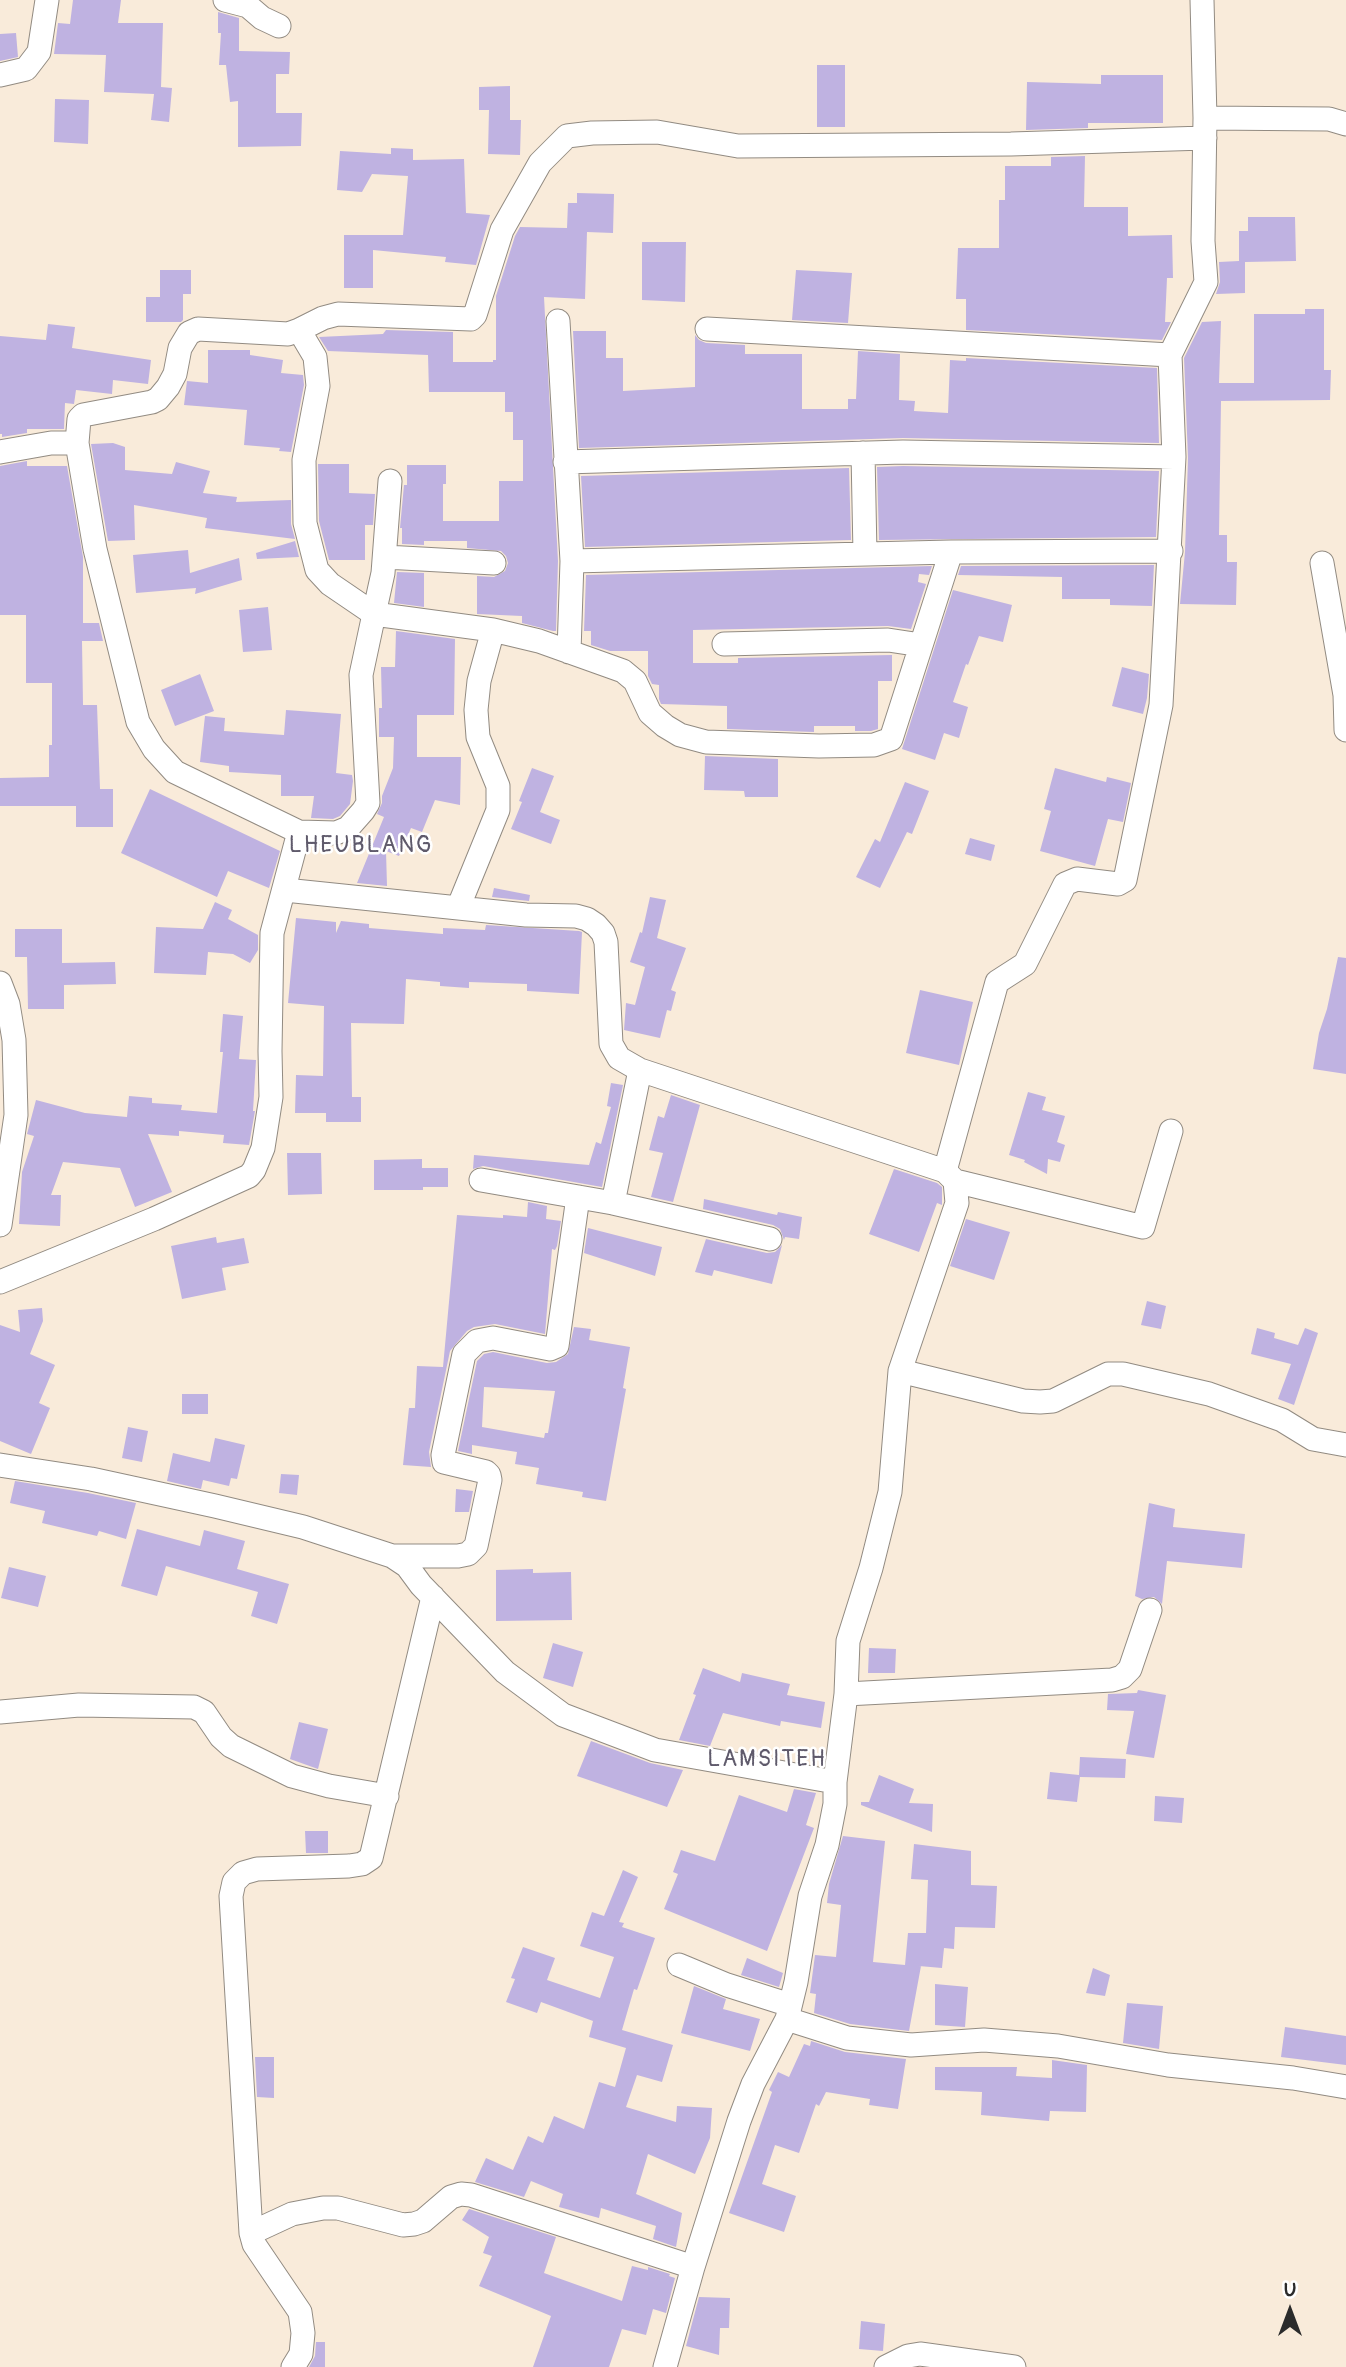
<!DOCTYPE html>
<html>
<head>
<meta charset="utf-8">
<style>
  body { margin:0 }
  #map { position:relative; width:1346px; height:2367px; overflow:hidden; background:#f9ebda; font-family:Pangolin,sans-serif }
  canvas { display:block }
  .north { position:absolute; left:1255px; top:2276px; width:70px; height:70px; -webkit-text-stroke:5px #fff; paint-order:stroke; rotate:0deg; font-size:19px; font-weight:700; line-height:28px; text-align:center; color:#2b2b2b }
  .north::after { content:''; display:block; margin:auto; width:24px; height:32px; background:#2b2b2b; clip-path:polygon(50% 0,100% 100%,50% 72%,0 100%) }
</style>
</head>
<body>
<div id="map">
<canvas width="1346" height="2367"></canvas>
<div class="north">U</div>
</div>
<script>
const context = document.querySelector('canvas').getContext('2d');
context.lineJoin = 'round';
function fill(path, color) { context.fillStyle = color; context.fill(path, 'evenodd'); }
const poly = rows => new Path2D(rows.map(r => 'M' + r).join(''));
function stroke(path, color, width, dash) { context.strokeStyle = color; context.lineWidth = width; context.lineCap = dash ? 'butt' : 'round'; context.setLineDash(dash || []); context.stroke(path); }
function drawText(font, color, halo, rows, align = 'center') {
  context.font = font + ' Pangolin,sans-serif'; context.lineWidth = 5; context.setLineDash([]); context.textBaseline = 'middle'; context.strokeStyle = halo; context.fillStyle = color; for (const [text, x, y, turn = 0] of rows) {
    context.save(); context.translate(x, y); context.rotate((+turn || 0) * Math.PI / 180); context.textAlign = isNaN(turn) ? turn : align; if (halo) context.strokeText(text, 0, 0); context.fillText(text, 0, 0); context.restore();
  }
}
fill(poly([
  [73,0,121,0,118,23,163,23,161,87,172,88,169,122,151,120,154,94,104,92,106,55,54,54,58,23,70,24],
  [218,12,239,18,239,51,290,52,289,74,276,74,276,113,302,113,301,146,238,147,238,101,230,102,226,65,219,65,221,33,218,33],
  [16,33,18,57,0,61,0,34],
  [817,65,845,65,845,127,817,127],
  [1101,75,1163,75,1163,123,1088,123,1088,128,1026,130,1027,82,1101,84],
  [510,86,510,120,521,120,520,155,488,154,489,110,479,110,479,87],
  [55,99,89,100,88,144,54,142],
  [391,148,413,149,413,160,464,159,466,213,490,215,476,265,445,262,446,257,373,250,373,288,344,288,344,235,403,235,408,176,372,174,362,192,337,190,340,151,391,154],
  [1085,156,1084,207,1128,207,1128,236,1172,235,1173,278,1167,278,1165,322,1171,322,1162,340,966,330,966,299,956,299,958,248,999,248,999,200,1005,200,1005,166,1051,166,1051,157],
  [577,193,614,194,613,233,587,232,585,299,544,297,558,561,556,631,553,631,522,623,522,616,477,614,477,576,494,577,505,571,508,563,506,556,501,551,467,548,467,541,424,541,424,545,402,544,402,528,400,528,404,485,407,485,407,465,446,465,446,484,443,484,443,521,499,521,499,481,523,481,523,440,513,440,513,412,505,412,505,392,429,392,428,355,328,351,319,337,383,334,386,330,453,332,453,362,493,362,493,360,496,360,496,296,515,236,520,227,567,228,568,203,577,203],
  [1248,217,1295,217,1296,261,1245,262,1245,293,1216,294,1220,282,1219,262,1239,261,1239,231,1248,231],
  [642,242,686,242,685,302,642,300],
  [160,270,191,270,191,294,183,294,183,320,181,322,146,322,146,297,160,297],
  [796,270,852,273,848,323,792,320],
  [1305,309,1324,309,1324,370,1331,370,1330,400,1221,401,1219,535,1227,535,1227,562,1237,562,1236,605,1180,604,1185,552,1188,458,1184,358,1202,322,1221,321,1219,383,1254,383,1254,314,1305,314],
  [48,324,75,327,72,348,151,360,148,384,113,380,112,394,76,390,74,404,65,403,64,429,27,429,27,433,2,437,2,434,0,434,0,336,46,340],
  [573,331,606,331,606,358,623,358,623,391,695,387,695,335,699,340,706,343,745,345,745,354,802,354,802,409,848,409,848,399,856,399,858,351,900,354,899,400,915,401,914,411,948,413,950,360,966,361,966,358,1157,368,1159,443,903,438,579,448],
  [208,350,250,350,250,355,283,360,281,373,303,375,304,385,291,452,279,451,280,448,244,445,247,410,184,405,187,381,208,383],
  [113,443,125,447,125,470,172,474,176,462,210,471,203,493,237,497,236,502,291,500,291,524,295,539,205,528,207,518,134,505,135,540,108,541,91,444],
  [27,461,27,466,67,466,83,557,83,623,99,623,103,641,82,641,83,705,97,705,100,789,113,789,113,827,76,827,76,806,0,806,0,778,49,777,49,745,52,745,52,683,26,683,26,615,0,615,0,466],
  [318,464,349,464,349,493,375,494,373,525,365,525,365,560,329,560,319,521],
  [903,466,1159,471,1156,537,879,540,877,467],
  [849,468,851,540,585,547,581,476],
  [295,541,299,557,257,559,256,553],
  [188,550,190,573,239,558,242,580,195,594,196,588,136,593,133,555],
  [1154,565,1152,606,1110,605,1110,599,1062,599,1062,577,958,575,961,566],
  [932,566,929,575,919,574,918,582,926,584,911,629,888,626,693,630,693,663,738,663,738,658,892,655,892,681,878,681,878,729,871,731,855,731,855,726,814,726,814,732,727,729,727,706,661,704,659,699,659,685,652,684,648,676,648,651,610,651,591,645,591,631,584,631,586,575],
  [397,572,424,573,424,607,394,603],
  [953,590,1012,605,1003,642,979,636,968,665,966,664,953,702,968,707,959,738,944,733,935,760,902,749],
  [268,607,272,650,243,652,239,610],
  [396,631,455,639,454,715,417,715,417,757,461,757,460,805,435,800,422,832,411,828,399,856,386,851,387,886,357,883,384,817,377,814,382,803,382,796,393,768,394,737,379,737,379,708,382,708,381,667,395,667],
  [1122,667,1149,674,1147,698,1143,714,1112,706],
  [200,674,214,711,175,726,161,690],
  [286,710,341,714,336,773,352,775,353,781,350,804,340,816,333,819,311,818,314,796,281,796,281,775,229,772,229,766,200,762,205,716,225,718,224,731,284,735],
  [705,756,778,759,778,797,745,797,744,791,704,790],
  [532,768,554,776,540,812,560,820,551,844,511,829,522,802,519,801],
  [1055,768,1106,782,1107,777,1131,783,1123,822,1108,819,1095,866,1040,851,1051,811,1044,809],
  [905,782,929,791,912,834,907,832,880,888,856,877,875,839,880,842],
  [150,789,280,851,269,888,228,871,217,897,121,853],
  [970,838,995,845,991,861,965,854],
  [494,888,530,895,529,901,492,897],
  [650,897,666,900,657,938,686,948,671,990,676,992,671,1011,667,1010,660,1038,624,1030,626,1003,635,1005,645,967,630,962,640,932,642,933],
  [215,902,232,910,228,919,258,935,258,950,250,963,233,954,208,952,206,975,154,973,156,927,203,929],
  [296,918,336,922,336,933,341,921,369,924,369,928,443,934,443,928,485,930,486,925,579,931,582,932,579,994,527,991,527,984,469,982,469,988,440,986,440,982,406,979,404,1024,351,1023,352,1097,361,1097,361,1122,326,1122,326,1113,295,1113,296,1075,323,1076,324,1006,288,1003],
  [15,929,62,929,62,963,115,962,116,984,64,985,64,1009,28,1009,27,957,15,957],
  [1338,957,1346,958,1346,1074,1313,1069,1319,1033,1327,1009],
  [920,990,973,1002,959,1065,906,1053],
  [223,1014,243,1016,239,1059,256,1060,253,1111,255,1111,249,1145,223,1143,224,1135,179,1131,179,1136,148,1134,172,1192,135,1207,120,1168,63,1162,51,1195,61,1195,60,1226,19,1224,22,1172,34,1136,27,1134,36,1100,85,1113,127,1117,129,1096,152,1098,152,1103,182,1105,181,1110,217,1113,223,1052,220,1052],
  [611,1083,623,1085,602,1187,483,1166,473,1169,474,1155,589,1165,596,1142,601,1144,611,1107,607,1106],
  [1028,1092,1046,1097,1042,1110,1065,1116,1057,1142,1065,1145,1060,1162,1048,1159,1047,1174,1024,1162,1025,1160,1009,1155],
  [671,1095,700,1105,673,1202,651,1197,663,1153,649,1150,658,1116,664,1118],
  [287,1153,321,1153,322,1194,288,1195],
  [422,1159,422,1168,448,1168,448,1187,423,1187,423,1190,374,1190,374,1160],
  [894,1169,937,1183,942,1187,942,1205,937,1203,919,1252,869,1234],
  [704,1199,777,1215,778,1212,802,1217,799,1239,785,1237,784,1240,780,1229,773,1225,703,1209],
  [528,1202,547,1206,546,1219,561,1221,557,1246,555,1250,552,1249,545,1334,495,1324,474,1327,467,1331,450,1351,429,1452,431,1467,403,1465,409,1408,415,1408,417,1366,443,1367,457,1215,503,1218,503,1215,527,1217],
  [966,1219,1010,1232,994,1280,950,1266],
  [588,1228,662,1247,655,1276,584,1253],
  [216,1237,217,1243,244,1238,249,1263,222,1268,226,1290,182,1299,171,1246],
  [706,1239,767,1253,775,1252,782,1245,772,1284,714,1270,712,1276,695,1272],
  [1147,1301,1166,1306,1161,1329,1141,1325],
  [42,1308,43,1321,30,1354,55,1365,39,1403,50,1408,31,1454,0,1441,0,1325,20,1332,18,1310],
  [574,1327,591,1329,589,1340,630,1347,623,1388,626,1389,606,1501,582,1497,583,1492,536,1484,539,1468,515,1464,517,1452,472,1445,472,1454,458,1451,477,1361,484,1354,493,1352,547,1363,556,1362,568,1354],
  [484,1387,555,1391,548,1433,545,1433,544,1438,482,1427],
  [1257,1328,1275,1333,1274,1338,1298,1345,1305,1328,1318,1333,1294,1405,1278,1399,1291,1364,1251,1354],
  [182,1394,208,1394,208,1414,182,1414],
  [128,1427,148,1431,142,1462,122,1458],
  [215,1438,245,1445,237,1479,231,1478,229,1486,203,1480,201,1489,167,1481,173,1453,210,1462],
  [281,1474,299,1475,297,1495,279,1493],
  [15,1481,88,1493,136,1503,126,1539,99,1531,97,1536,42,1523,45,1511,10,1503],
  [456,1489,473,1491,469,1512,455,1512],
  [1149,1503,1175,1509,1173,1527,1245,1534,1242,1568,1167,1561,1162,1604,1154,1597,1142,1599,1135,1596],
  [137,1529,200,1546,204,1530,245,1541,237,1569,289,1584,277,1624,251,1616,258,1592,166,1566,157,1596,121,1586],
  [9,1567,46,1576,38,1607,1,1598],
  [533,1569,533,1573,571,1572,572,1620,496,1621,496,1570],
  [553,1643,583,1652,573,1687,543,1678],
  [869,1648,896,1649,895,1673,868,1673],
  [703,1668,740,1682,742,1673,790,1684,787,1695,825,1702,821,1728,781,1721,780,1726,723,1713,710,1746,679,1740,696,1695,693,1694],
  [1138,1690,1166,1695,1154,1758,1126,1754,1134,1711,1107,1710,1108,1694,1137,1693],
  [299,1722,328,1729,318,1769,290,1759],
  [591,1741,650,1763,683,1770,667,1807,577,1776],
  [1080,1757,1126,1759,1125,1778,1080,1777,1077,1802,1047,1799,1050,1772,1079,1775],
  [879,1775,914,1789,909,1803,933,1804,932,1832,861,1805,861,1802,869,1802],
  [794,1789,816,1793,806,1825,814,1828,767,1951,664,1909,678,1874,673,1872,681,1850,715,1861,739,1795,787,1812],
  [1155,1796,1184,1798,1182,1823,1154,1821],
  [305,1831,328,1831,328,1853,306,1853],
  [843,1836,885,1841,873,1962,905,1965,908,1933,926,1933,928,1880,911,1879,914,1844,971,1851,971,1885,997,1886,995,1928,955,1927,954,1949,944,1948,942,1968,919,1966,921,1966,909,2031,850,2024,814,2013,816,1994,810,1993,815,1955,836,1957,841,1905,827,1903,829,1884],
  [623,1870,638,1877,619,1922,624,1923,622,1927,655,1938,637,1990,634,1989,622,2030,673,2045,662,2082,637,2075,626,2107,676,2122,677,2106,712,2108,710,2138,695,2174,648,2154,636,2194,682,2213,676,2247,653,2239,656,2226,601,2208,599,2218,559,2207,563,2194,531,2181,524,2197,475,2182,486,2158,513,2170,528,2136,543,2143,554,2116,584,2129,599,2082,615,2087,626,2048,589,2037,593,2021,541,2002,537,2013,506,2002,515,1979,511,1978,523,1947,555,1958,547,1980,600,1998,614,1957,580,1946,592,1912,604,1916],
  [747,1958,783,1973,779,1987,741,1975],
  [1093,1968,1110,1975,1105,1996,1086,1993],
  [935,1984,968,1987,965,2027,935,2025],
  [694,1986,726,1999,723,2009,760,2019,750,2051,681,2033],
  [1127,2003,1163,2006,1159,2049,1123,2043],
  [1285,2027,1346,2036,1346,2065,1281,2057],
  [811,2041,845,2052,906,2059,898,2109,869,2105,870,2099,826,2092,819,2106,816,2104,799,2153,775,2145,762,2184,796,2196,784,2232,729,2213,772,2092,769,2090,778,2072,789,2077,804,2044,810,2046],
  [255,2057,274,2057,274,2098,257,2097],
  [1052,2060,1087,2065,1086,2112,1050,2111,1049,2121,981,2115,982,2092,935,2090,935,2067,1017,2067,1016,2076,1052,2078],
  [469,2209,556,2237,544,2273,622,2301,632,2266,648,2270,648,2267,670,2274,669,2276,675,2278,666,2313,653,2309,646,2335,622,2329,609,2367,533,2367,551,2316,479,2286,492,2256,483,2253,489,2237,462,2220],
  [699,2297,730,2298,729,2328,720,2328,719,2355,686,2346],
  [861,2321,885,2324,883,2351,859,2349],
  [316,2342,325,2342,325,2367,309,2367,315,2356]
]), '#bfb2e1');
const minor = poly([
  [225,0,248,6,262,18,279,26],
  [0,75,26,69,39,52,47,0],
  [1205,118,1329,119,1346,124],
  [558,321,572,561,569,652],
  [198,329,288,334,299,330,315,357,318,386,304,460,305,523,317,570,330,584,374,614,361,675,368,803,363,811,348,828,336,833,299,832,175,772,154,749,138,722,95,549,77,443,79,419,83,415,152,402,158,399,168,387,175,374,180,348,189,333,198,329],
  [707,329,1170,355],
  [299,330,323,318,338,314,471,319,475,315,502,230,540,163,567,136,592,133,657,132,738,146,1011,144,1205,138],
  [0,452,51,443,77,443],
  [863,453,865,554],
  [565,462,903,452,1174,457],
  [390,481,383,573,374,614,493,630,539,641,623,671,635,681,650,713,665,726,680,735,706,742,819,746,874,745,891,739,951,552],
  [385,557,494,563],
  [572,561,951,552,1171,551],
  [1322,563,1345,695,1346,730],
  [724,644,888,640,921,645],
  [285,890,526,915,576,916,587,919,596,925,603,933,606,942,611,1044,619,1058,640,1070,945,1171,997,982,1025,964,1065,884,1077,879,1118,884,1125,880,1161,705,1174,457,1170,355,1206,282,1203,241,1205,118,1202,0],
  [458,908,498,810,498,786,478,737,476,710,479,681,493,630],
  [0,983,8,1004,14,1040,16,1115,0,1225],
  [481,1180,613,1203,640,1070],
  [955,1181,1143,1227,1171,1131],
  [613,1203,770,1239],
  [0,1282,154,1219,249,1176,254,1170,263,1148,271,1097,270,1051,272,933,299,832],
  [900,1371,1023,1401,1040,1402,1053,1401,1108,1374,1123,1374,1209,1394,1282,1420,1313,1439,1346,1445],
  [0,1465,91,1479,215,1506,303,1527,392,1556,407,1566,421,1585,505,1672,563,1715,655,1750,835,1782,835,1804,827,1845,810,1896,796,1982,787,2019,753,2084,739,2121,693,2267,665,2367],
  [392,1556,458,1556,468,1554,476,1546,490,1480,489,1475,486,1472,444,1462,443,1455,464,1354,477,1341,493,1338,550,1349,557,1346,578,1197],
  [846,1694,1112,1680,1122,1677,1130,1669,1150,1610],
  [0,1712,79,1705,194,1707,204,1712,221,1737,231,1746,292,1776,329,1786,387,1796],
  [835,1782,846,1694,848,1641,871,1568,890,1492,900,1371,957,1203,955,1181,945,1171],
  [679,1965,727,1985,790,2005],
  [787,2019,847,2038,911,2045,984,2040,1058,2046,1168,2065,1293,2078,1346,2087],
  [251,2233,292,2214,323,2208,338,2208,403,2225,414,2224,423,2221,451,2197,461,2194,471,2195,693,2267],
  [293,2367,301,2354,303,2333,300,2312,254,2244,251,2233,231,1896,234,1882,243,1873,257,1869,349,1866,362,1864,371,1858,433,1597],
  [886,2367,908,2356,920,2354,1014,2367]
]);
stroke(minor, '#928b82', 25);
stroke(minor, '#fff', 23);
context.letterSpacing = '2px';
drawText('23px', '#5f5a6b', '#fff', [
  ["LHEUBLANG",361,846],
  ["LAMSITEH",767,1760]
]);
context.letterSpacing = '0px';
</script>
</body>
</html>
